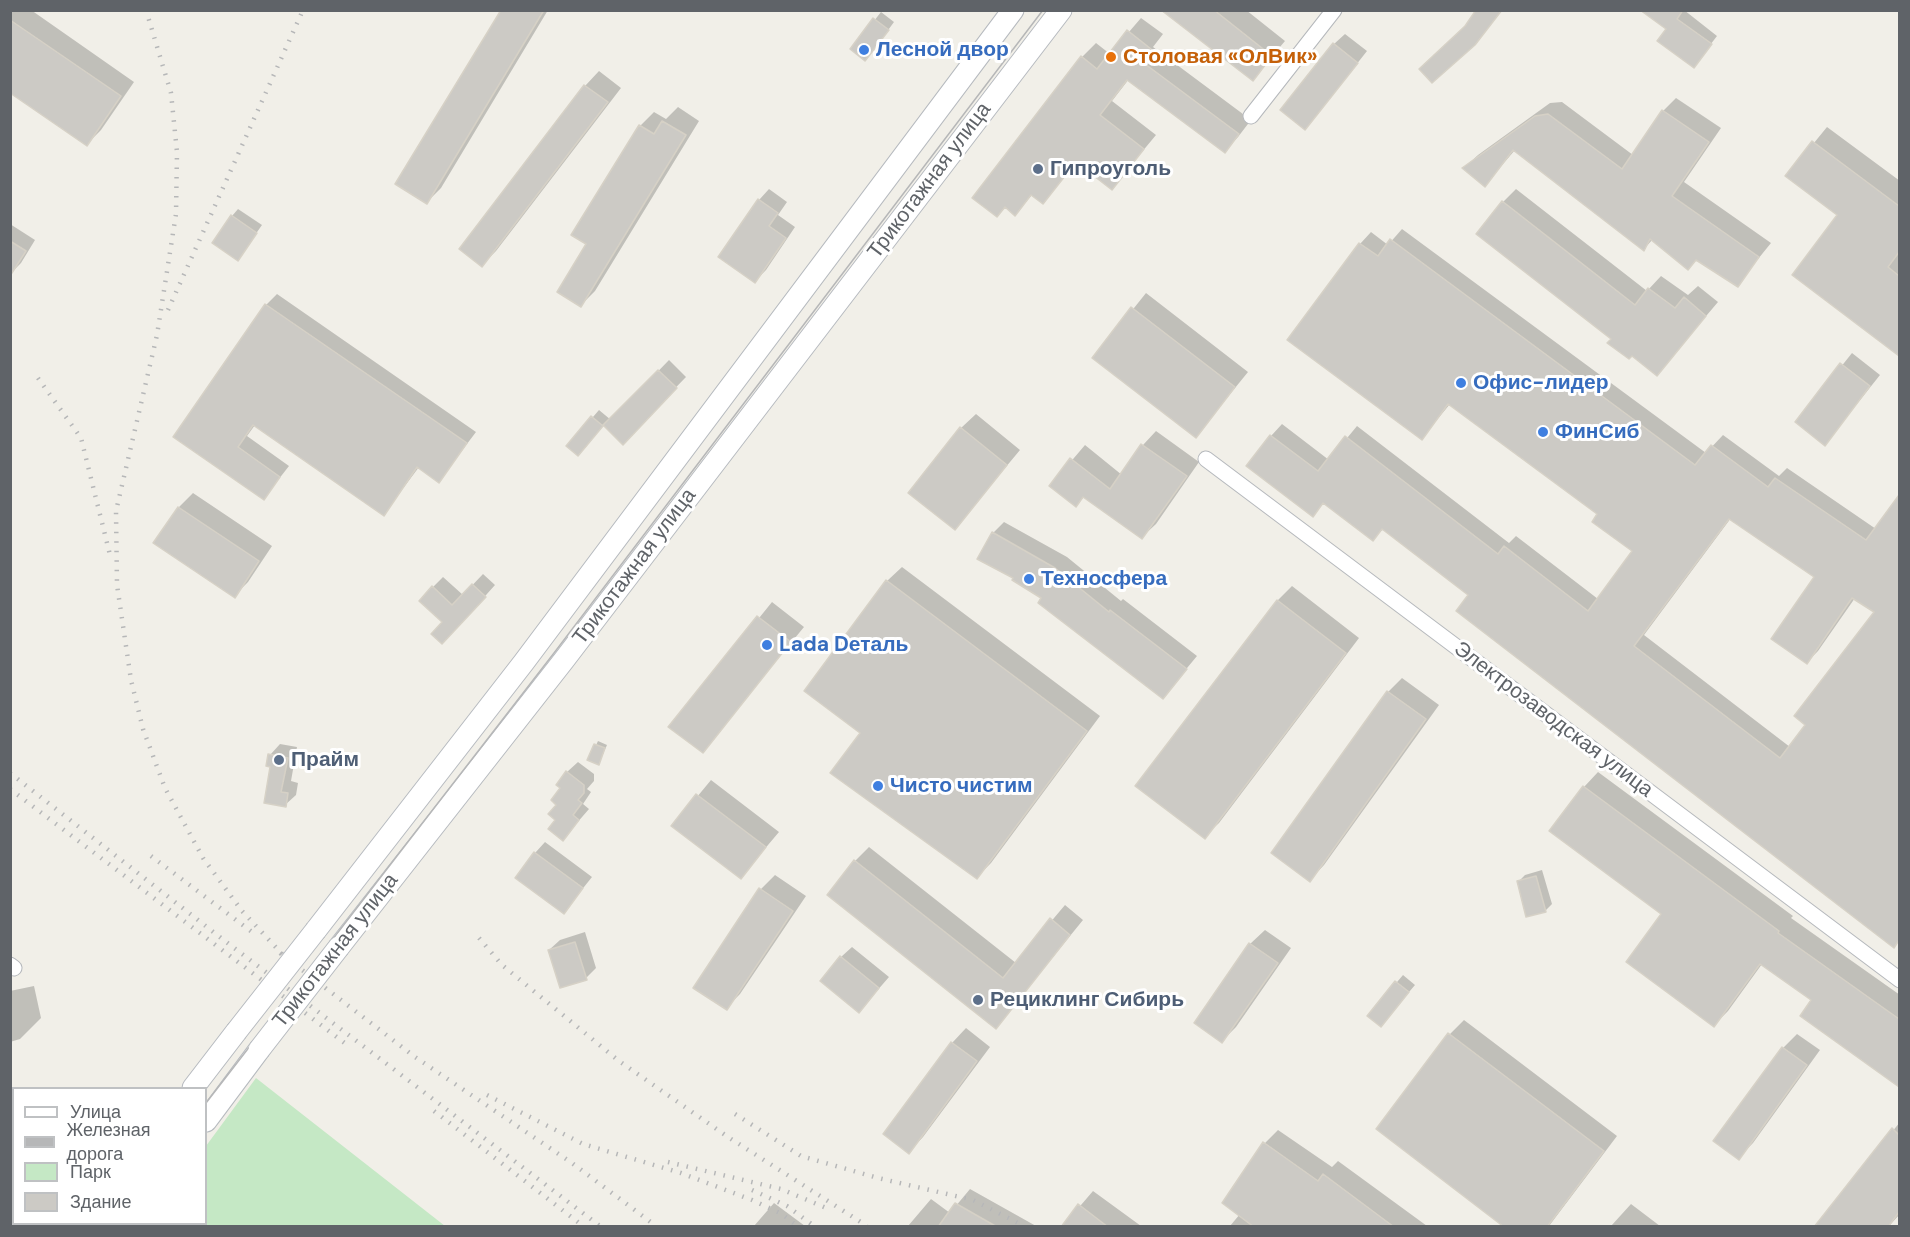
<!DOCTYPE html>
<html>
<head>
<meta charset="utf-8">
<style>
  body { margin:0 }
  #map { position:relative; width:1910px; height:1237px; overflow:hidden; background:#f1efe8; font-family:"DM Sans",sans-serif }
  canvas { display:block }
  .frame { position:absolute; inset:0; border:12px solid #5f6368; pointer-events:none }
  .legend { position:absolute; left:12px; top:1087px; width:195px; height:138px; box-sizing:border-box; background:#fff; border:2px solid #bfc1c3; margin:0; padding:8px 10px; list-style:none; font-size:18px; color:#5f6368 }
  .legend li { display:flex; align-items:center; gap:12px; height:30px }
  .legend b { width:30px; border:2px solid #bfc1c3 }
</style>
</head>
<body>
<div id="map">
<canvas width="1910" height="1237"></canvas>
<div class="frame"></div>
<ul class="legend">
<li><b style="height:8px;background:#fff"></b>Улица</li>
<li><b style="height:8px;background:#b6b7b8"></b>Железная дорога</li>
<li><b style="height:16px;background:#c5e8c5"></b>Парк</li>
<li><b style="height:16px;background:#cccac5"></b>Здание</li>
</ul>
</div>
<script>
const context = document.querySelector('canvas').getContext('2d');
context.lineJoin = 'round';
function fill(path, color) { context.fillStyle = color; context.fill(path, 'evenodd'); }
const poly = rows => new Path2D(rows.map(r => 'M' + r).join(''));
function stroke(path, color, width, dash) { context.strokeStyle = color; context.lineWidth = width; context.lineCap = dash ? 'butt' : 'round'; context.setLineDash(dash || []); context.stroke(path); }
function drawText(font, color, halo, rows, align = 'center') {
  context.font = font + ' "DM Sans",sans-serif'; context.lineWidth = 6; context.setLineDash([]); context.textBaseline = 'middle'; context.strokeStyle = halo; context.fillStyle = color; for (const [text, x, y, turn = 0] of rows) {
    context.save(); context.translate(x, y); context.rotate((+turn || 0) * Math.PI / 180); context.textAlign = isNaN(turn) ? turn : align; if (halo) context.strokeText(text, 0, 0); context.fillText(text, 0, 0); context.restore();
  }
}
fill(poly([
  [256,1078,445,1226,145,1226,147,1224,206,1224,206,1146]
]), '#c5e8c5');
fill(poly([
  [10,10,31,10,134,82,101,130,87,144,10,91],
  [502,10,548,10,441,188,427,202],
  [1163,10,1246,10,1285,41,1253,79],
  [1643,10,1684,10,1717,36,1694,66,1668,29],
  [881,12,894,22,872,52,852,49],
  [1141,18,1163,34,1153,47,1251,120,1238,137,1225,151,1129,79,1112,101,1156,135,1112,188,1077,161,1043,202,1033,194,1015,214,1006,207,997,215,974,198,1082,57,1096,43,1110,54],
  [1345,34,1367,51,1315,117,1334,44],
  [599,71,621,88,496,251,482,265,461,249,585,86],
  [1676,98,1721,128,1684,182,1771,243,1737,285,1697,259,1653,239,1644,249,1515,150,1485,185,1464,168,1478,155,1550,103,1562,102,1633,155,1663,111],
  [678,107,699,121,595,291,581,305,588,244,640,126,654,112,666,119],
  [1827,127,1900,181,1900,354,1794,274,1839,215,1787,176],
  [769,189,787,202,778,215,795,227,766,270,755,281,759,200],
  [1516,189,1647,291,1661,276,1688,295,1698,286,1718,302,1657,374,1613,338,1503,202],
  [238,209,262,225,238,259,232,216],
  [10,224,35,240,21,263,11,273],
  [1402,229,1706,453,1723,435,1779,476,1787,468,1876,529,1900,497,1900,940,1893,946,1471,595,1384,528,1373,539,1325,502,1312,515,1271,436,1282,424,1329,460,1357,426,1509,543,1516,536,1598,599,1634,551,1599,514,1450,404,1422,438,1289,340,1360,244,1371,232,1388,245],
  [1731,518,1816,576,1807,662,1818,651,1855,598,1876,612,1808,725,1790,747,1644,635],
  [1146,293,1248,372,1196,436,1094,358],
  [277,294,476,432,439,481,419,467,384,514,255,425,247,436,289,466,264,498,175,437,266,305],
  [1852,353,1880,375,1825,444,1797,422],
  [669,360,686,377,623,442,604,424,585,448,568,446,599,410,611,420],
  [976,414,1020,450,955,528,961,428],
  [1156,431,1199,462,1156,524,1142,537,1085,496,1076,505,1051,485,1085,445,1122,475,1143,445],
  [193,493,272,546,248,582,234,596,155,543,179,507],
  [1004,522,1067,557,1121,601,1123,599,1197,656,1163,697,1043,598,993,533],
  [902,567,1100,716,991,863,977,877,862,733,806,691,887,581],
  [483,574,495,585,453,632,445,622,433,587,443,577,463,595],
  [1292,586,1359,638,1219,823,1204,837,1137,785,1278,600],
  [772,602,804,627,702,751,671,727],
  [1402,678,1439,705,1324,865,1310,880,1388,692],
  [598,741,607,745,599,763,589,760],
  [280,744,297,747,291,781,298,783,296,795,285,805,270,755],
  [578,762,594,774,594,781,587,789,591,792,583,804,589,809,563,839,557,820,558,804,567,772],
  [1598,772,1793,916,1791,918,1900,995,1900,1085,1802,1016,1813,1000,1762,964,1728,1011,1714,1025,1663,913,1551,831,1584,787],
  [711,780,779,832,741,877,673,826],
  [545,842,592,877,564,912,535,853],
  [869,847,1016,963,1065,905,1083,920,996,1027,855,861],
  [1542,870,1552,904,1545,911,1518,882,1525,875],
  [775,875,806,896,740,994,726,1008,761,889],
  [1265,930,1291,948,1236,1027,1222,1041,1250,944],
  [585,932,596,968,586,978,549,950,560,940],
  [852,947,889,977,869,1000,841,957],
  [1403,975,1415,985,1381,1025,1369,1015],
  [34,986,41,1018,20,1039,10,1042,10,991],
  [1464,1020,1617,1136,1549,1226,1507,1226,1378,1129,1450,1034],
  [966,1028,990,1047,923,1137,909,1152,885,1134,952,1043],
  [1797,1034,1820,1050,1753,1143,1738,1158,1716,1141,1783,1048],
  [1900,1122,1900,1214,1889,1226,1816,1226],
  [1278,1130,1332,1167,1338,1161,1427,1226,1230,1226,1240,1214,1265,1143],
  [970,1189,1036,1226,908,1226,931,1199,950,1213],
  [1093,1191,1141,1226,1063,1226],
  [774,1203,805,1226,754,1226],
  [1631,1204,1660,1226,1611,1226]
]), '#0003');
const building = poly([
  [501,10,544,10,427,204,395,184,501,10],
  [1161,10,1214,10,1272,56,1253,81,1161,10],
  [1476,10,1502,10,1475,45,1432,83,1419,69,1465,26,1476,10],
  [1640,10,1683,10,1677,19,1712,44,1694,68,1657,41,1666,29,1640,10],
  [873,18,889,30,865,61,850,49,873,18],
  [10,20,121,96,87,146,10,93,10,20],
  [1127,30,1151,49,1141,61,1239,134,1225,153,1127,80,1100,115,1144,149,1112,190,1076,162,1043,204,1031,195,1015,216,1005,207,997,217,972,198,1081,56,1097,69,1127,30],
  [1333,43,1358,63,1305,130,1280,110,1333,43],
  [584,85,608,102,482,267,459,249,584,85],
  [1662,110,1709,142,1672,196,1759,257,1738,287,1696,260,1688,270,1650,239,1644,251,1513,150,1485,187,1462,168,1535,116,1548,114,1622,169,1662,110],
  [662,121,686,135,581,307,557,292,586,244,571,235,639,125,654,134,662,121],
  [1812,141,1899,206,1899,252,1888,267,1899,276,1899,356,1792,275,1837,215,1785,176,1812,141],
  [758,199,778,213,769,226,786,238,755,283,718,257,758,199],
  [1502,201,1635,305,1648,288,1675,308,1684,297,1706,316,1657,376,1632,356,1629,359,1607,343,1611,339,1476,234,1502,201],
  [231,215,257,233,238,261,212,243,231,215],
  [1390,239,1695,465,1711,445,1768,487,1775,478,1866,540,1899,495,1899,940,1894,948,1456,611,1468,595,1382,529,1373,541,1323,503,1313,517,1246,466,1270,435,1318,471,1345,436,1498,554,1504,546,1588,611,1632,551,1592,522,1597,514,1448,404,1422,440,1287,340,1359,243,1378,256,1390,239],
  [1729,519,1814,577,1771,639,1807,664,1852,598,1874,612,1794,716,1805,725,1780,758,1634,646,1729,519],
  [10,241,26,251,10,276,10,241],
  [265,304,467,443,439,483,417,467,384,516,253,425,238,447,280,477,264,500,173,437,265,304],
  [1131,307,1235,387,1196,438,1092,358,1131,307],
  [1840,363,1870,386,1825,446,1795,422,1840,363],
  [658,370,677,388,623,445,603,425,658,370],
  [591,416,603,426,578,456,566,446,591,416],
  [960,427,1007,465,955,530,908,493,960,427],
  [1141,444,1187,476,1142,539,1083,497,1076,507,1049,486,1070,458,1110,489,1141,444],
  [178,507,259,561,235,598,153,543,178,507],
  [992,532,1055,568,1109,612,1110,610,1187,669,1163,699,1038,603,1041,598,1012,580,1013,578,977,559,992,532],
  [886,580,1087,731,977,879,830,773,860,733,804,691,886,580],
  [472,584,486,597,442,644,431,634,442,622,419,601,432,586,452,605,472,584],
  [1277,600,1346,653,1205,839,1135,786,1277,600],
  [757,616,791,642,703,753,668,727,757,616],
  [1387,691,1426,719,1310,882,1271,853,1387,691],
  [594,744,605,748,599,765,587,760,594,744],
  [268,754,288,758,281,792,288,793,286,807,264,803,270,767,266,766,268,754],
  [566,771,584,785,584,793,578,800,582,803,573,815,579,820,563,841,548,829,555,820,548,814,556,805,551,800,560,788,556,785,566,771],
  [1583,786,1779,931,1778,933,1899,1019,1899,1087,1800,1016,1811,1000,1760,964,1714,1027,1626,962,1661,914,1549,831,1583,786],
  [696,794,766,847,741,879,671,826,696,794],
  [534,852,583,888,564,914,515,878,534,852],
  [854,860,1003,978,1050,918,1070,935,996,1029,827,895,854,860],
  [1536,876,1546,912,1526,917,1517,881,1536,876],
  [759,888,793,911,727,1010,693,988,759,888],
  [575,942,587,980,560,988,548,950,575,942],
  [1249,943,1278,963,1222,1043,1194,1023,1249,943],
  [840,956,879,988,859,1013,820,981,840,956],
  [1395,981,1409,992,1381,1027,1367,1016,1395,981],
  [1448,1033,1604,1151,1547,1227,1504,1227,1376,1129,1448,1033],
  [951,1042,977,1061,909,1154,883,1134,951,1042],
  [1782,1047,1807,1065,1739,1160,1713,1141,1782,1047],
  [1892,1128,1899,1135,1899,1212,1888,1227,1814,1227,1892,1128],
  [1263,1142,1318,1181,1323,1174,1394,1227,1254,1227,1222,1203,1263,1142],
  [955,1203,997,1227,938,1227,955,1203],
  [1078,1204,1108,1227,1061,1227,1078,1204]
]);
fill(building, '#cccac5');
stroke(building, '#d6d1c6', 1.5);
const street = poly([
  [1251,116,1334,10],
  [1206,459,1900,980],
  [10,965,14,968]
]);
const secondary = poly([
  [316,930,524,662,1013,10],
  [339,947,564,660,1061,10],
  [193,1088,236,1032],
  [206,1121,259,1050],
  [89,1226,91,1224],
  [127,1226,129,1224]
]);
stroke(street, '#b5b8bc', 17);
stroke(secondary, '#b6babf', 23);
stroke(street, '#fff', 15);
stroke(secondary, '#fff', 21);
stroke(poly([
  [206,1103,554,653,1043,10],
  [112,1226,115,1224]
]), '#b6b7b8', 1.5);
stroke(poly([
  [146,10,171,93,177,152,176,214,157,335,116,511,117,585,131,680,143,729,165,788,203,858,242,911,285,957],
  [168,310,303,10],
  [38,378,81,438,111,559],
  [10,773,221,938,600,1226],
  [10,789,346,1044],
  [151,856,256,935],
  [479,938,502,965,619,1061,728,1137,867,1226],
  [280,953,415,1057,572,1163,656,1226],
  [487,1095,583,1144,681,1173,752,1200,782,1214,797,1226],
  [434,1111,583,1226],
  [735,1114,801,1156,878,1178,973,1200,1024,1226],
  [668,1162,781,1189,831,1210],
  [752,1190,787,1206,814,1226]
]), '#b6b7b8', 4.5, [1.5, 8]);
const secondaryBridge = poly([
  [236,1032,316,930],
  [259,1050,339,947]
]);
stroke(secondaryBridge, '#b6babf', 23, []);
stroke(secondaryBridge, '#fff', 21);
for (const [x, y, r, color] of [
  [864,50,6,"#3f7fe0"],
  [1111,57,6,"#e8710a"],
  [1038,169,6,"#5c6f8a"],
  [1461,383,6,"#3f7fe0"],
  [1543,432,6,"#3f7fe0"],
  [1029,579,6,"#3f7fe0"],
  [767,645,6,"#3f7fe0"],
  [279,760,6,"#5c6f8a"],
  [878,786,6,"#3f7fe0"],
  [978,1000,6,"#5c6f8a"]
]) { const dot = new Path2D(); dot.arc(x, y, r, 0, 2 * Math.PI); context.fillStyle = color; context.fill(dot); stroke(dot, '#fff', 2); }
drawText('bold 21px', '#366cbe', '#fff', [
  ["Лесной двор",876,50],
  ["Офис-лидер",1473,383],
  ["ФинСиб",1555,432],
  ["Техносфера",1041,579],
  ["Lada Dеталь",779,645],
  ["Чисто чистим",890,786]
], 'left');
drawText('bold 21px', '#c56008', '#fff', [
  ["Столовая «ОлВик»",1123,57]
], 'left');
drawText('bold 21px', '#4e5e75', '#fff', [
  ["Гипроуголь",1050,169],
  ["Прайм",291,760],
  ["Рециклинг Сибирь",990,1000]
], 'left');
drawText('21px', '#5f6368', '#fff', [
  ["Трикотажная улица",930,181,-53],
  ["Трикотажная улица",635,567,-53],
  ["Электрозаводская улица",1553,720,37],
  ["Трикотажная улица",336,951,-52]
]);
</script>
</body>
</html>
